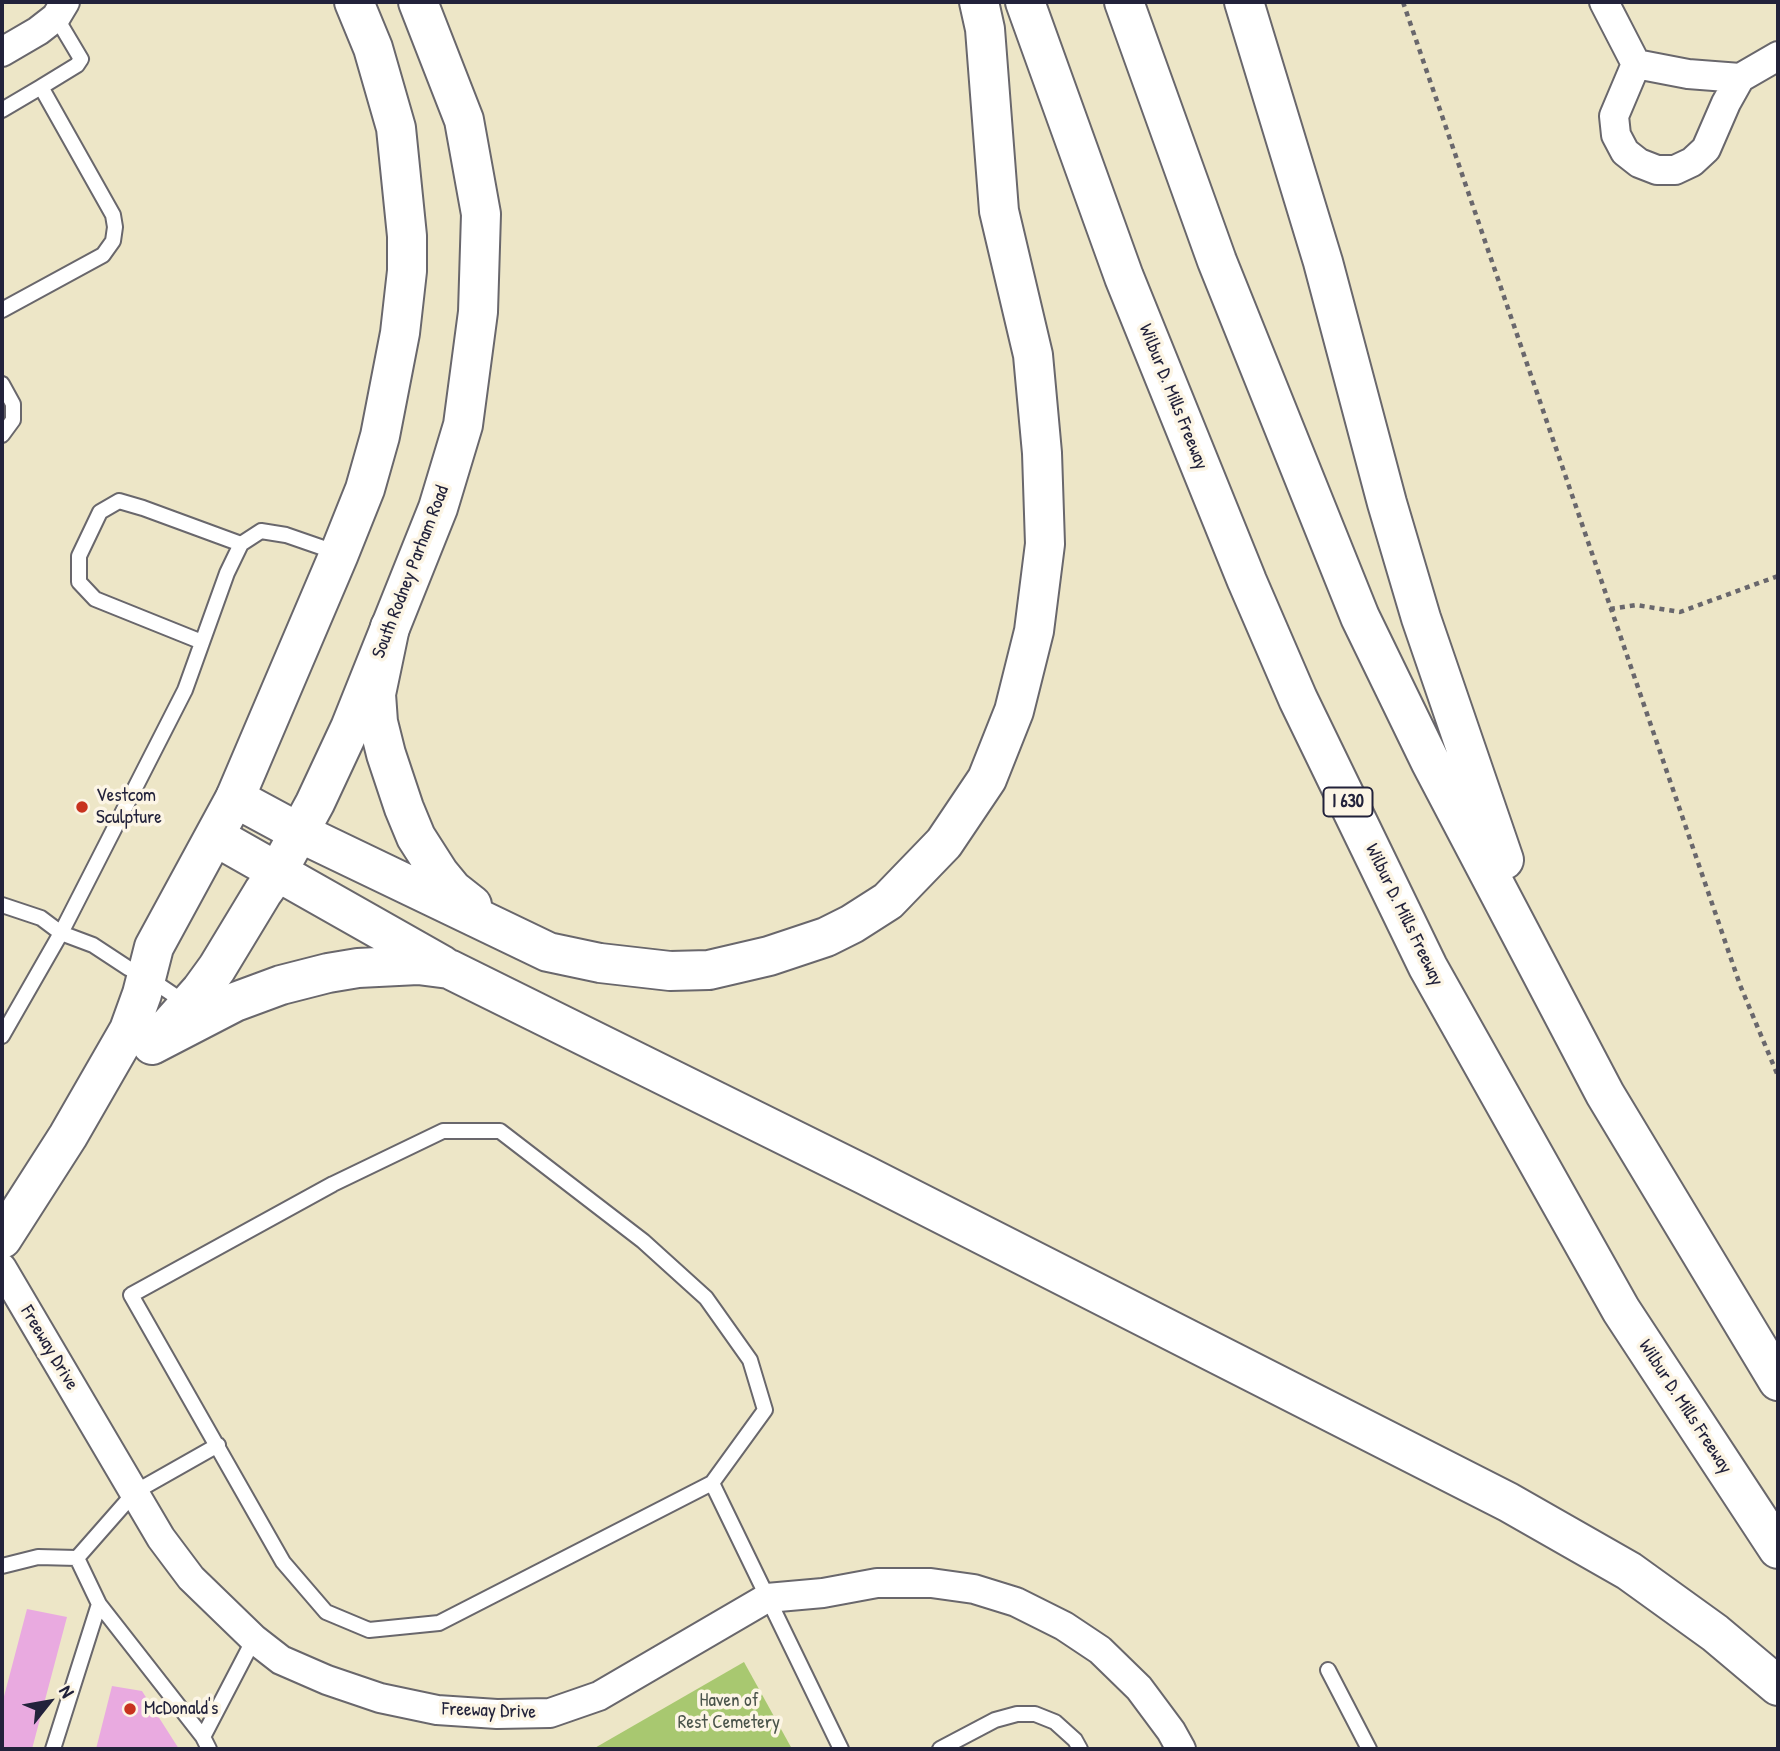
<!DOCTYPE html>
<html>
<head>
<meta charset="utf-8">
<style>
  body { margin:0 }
  #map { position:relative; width:1780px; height:1751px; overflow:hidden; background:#ede6c7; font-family:"Patrick Hand",sans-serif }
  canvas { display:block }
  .frame { position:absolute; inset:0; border:4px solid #22223b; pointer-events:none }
  .north { position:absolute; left:14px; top:1667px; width:70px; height:70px; -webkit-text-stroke:5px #fcf5e5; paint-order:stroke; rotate:59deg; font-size:19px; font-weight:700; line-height:28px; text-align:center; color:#22223b }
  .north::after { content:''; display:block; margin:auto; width:24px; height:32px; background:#22223b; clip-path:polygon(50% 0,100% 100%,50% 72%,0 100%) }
</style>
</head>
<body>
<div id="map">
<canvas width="1780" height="1751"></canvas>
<div class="frame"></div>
<div class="north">N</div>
</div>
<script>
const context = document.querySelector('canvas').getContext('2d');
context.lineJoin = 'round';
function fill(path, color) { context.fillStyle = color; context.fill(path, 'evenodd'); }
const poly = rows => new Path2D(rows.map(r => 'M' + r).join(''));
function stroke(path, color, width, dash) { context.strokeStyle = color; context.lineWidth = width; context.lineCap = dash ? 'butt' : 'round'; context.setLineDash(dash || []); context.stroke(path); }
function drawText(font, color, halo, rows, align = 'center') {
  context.font = font + ' "Patrick Hand",sans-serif'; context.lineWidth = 7; context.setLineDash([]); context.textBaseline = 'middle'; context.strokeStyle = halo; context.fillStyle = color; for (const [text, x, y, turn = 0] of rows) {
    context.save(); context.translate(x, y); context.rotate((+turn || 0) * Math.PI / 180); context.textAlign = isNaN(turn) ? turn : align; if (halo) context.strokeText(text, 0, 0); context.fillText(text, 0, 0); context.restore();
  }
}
fill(poly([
  [744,1662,792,1749,593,1749]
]), '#a8c870');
fill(poly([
  [27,1609,67,1617,32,1749,2,1749,2,1704],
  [112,1686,142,1691,179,1749,96,1749]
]), '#e9aae0');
const lane = poly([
  [41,87,77,65,81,59,56,17],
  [2,110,41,87,113,215,115,227,113,241,103,255,2,310],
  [2,384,13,404,13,420,2,435],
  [202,642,95,599,79,582,79,556,100,512,119,501,143,508,241,544],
  [2,905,41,918,61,933,185,690,227,573,241,544,261,531,286,535,338,553],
  [2,1036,61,933,93,945,128,968,147,977,187,1004],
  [712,1483,439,1623,369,1630,326,1612,283,1562,131,1295,333,1184,443,1131,500,1131,643,1241,706,1298,750,1360,765,1410,712,1483,841,1749],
  [77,1558,99,1604,203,1737,209,1749],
  [2,1566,38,1557,77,1558,135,1492,218,1445],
  [1328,1670,1369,1749],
  [203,1737,254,1639],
  [53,1749,99,1604],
  [940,1749,995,1720,1017,1714,1035,1714,1055,1722,1075,1740,1080,1749]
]);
const street = poly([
  [1604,2,1636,64],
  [2,52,38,31,56,17,65,2],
  [1636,64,1614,116,1616,135,1625,152,1639,163,1657,170,1675,170,1692,162,1706,149,1726,103,1740,78],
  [1636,64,1688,74,1740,78,1778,56],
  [2,1268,161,1538,191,1578,254,1639,281,1660,327,1680,380,1698,437,1710,497,1714,550,1713,599,1696,767,1598,823,1593,877,1583,931,1583,974,1589,1016,1602,1064,1626,1100,1650,1139,1688,1171,1731,1181,1749]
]);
const secondary = poly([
  [153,1044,201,990,217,968,263,892,278,871,315,803,350,728,438,508,463,425,478,312,481,214,464,120,418,2],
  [2,1239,68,1136,129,1030,142,994,154,947,235,798,339,554,365,489,380,436,400,333,407,271,407,236,396,128,373,48,354,2]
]);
const highway = poly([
  [1025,2,1124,277,1247,581,1298,699,1428,967,1621,1310,1778,1549],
  [1124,2,1217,261,1360,617,1431,763,1605,1094,1778,1381],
  [1244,2,1323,262,1387,503,1421,618,1504,860],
  [390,627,376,694,378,722,386,754,404,808,416,837,439,873,453,890,472,905],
  [235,798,298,832,548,952,600,963,670,971,709,970,769,956,826,937,852,924,888,901,944,843,987,779,1014,711,1034,631,1045,544,1042,453,1033,355,999,211,985,29,979,2],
  [216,837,442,965],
  [152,1045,235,1002,281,985,328,973,358,968,418,965,449,969,865,1175,1508,1502,1629,1571,1715,1633,1778,1686]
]);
stroke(lane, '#69676c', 18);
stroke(street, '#69676c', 32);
stroke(secondary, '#69676c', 42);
stroke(highway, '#69676c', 42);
stroke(poly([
  [1403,2,1740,985,1778,1076],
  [1610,609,1636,605,1680,612,1778,576]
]), '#69676c', 4.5, [5, 5]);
stroke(lane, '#fff', 14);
stroke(street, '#fff', 28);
stroke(secondary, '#fff', 38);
stroke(highway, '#fff', 38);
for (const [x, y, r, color] of [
  [82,807,7,"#c8321e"],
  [130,1709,7,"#c8321e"]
]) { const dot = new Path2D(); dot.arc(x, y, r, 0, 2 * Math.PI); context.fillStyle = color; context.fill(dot); stroke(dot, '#fcf5e5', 2.5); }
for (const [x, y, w] of [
  [1348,802,49]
]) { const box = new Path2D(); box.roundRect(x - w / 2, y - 14.5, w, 29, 5); context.fillStyle = '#fcf5e5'; context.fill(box); stroke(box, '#22223b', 2); }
drawText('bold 18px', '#22223b', null, [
  ["I 630",1348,802]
]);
drawText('19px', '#22223b', '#fcf5e5', [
  ["Wilbur D. Mills Freeway",1173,397,68],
  ["South Rodney Parham Road",411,572,-69],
  ["Wilbur D. Mills Freeway",1404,915,64],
  ["Freeway Drive",49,1348,59],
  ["Wilbur D. Mills Freeway",1685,1407,57],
  ["Freeway Drive",489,1711,2]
]);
drawText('19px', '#22223b', '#fcf5e5', [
  ["Vestcom",96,796],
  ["Sculpture",96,818],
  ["McDonald's",144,1709]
], 'left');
drawText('19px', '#4a544b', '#fcf5e5', [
  ["Haven of",729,1701],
  ["Rest Cemetery",729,1723]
]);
</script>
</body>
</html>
